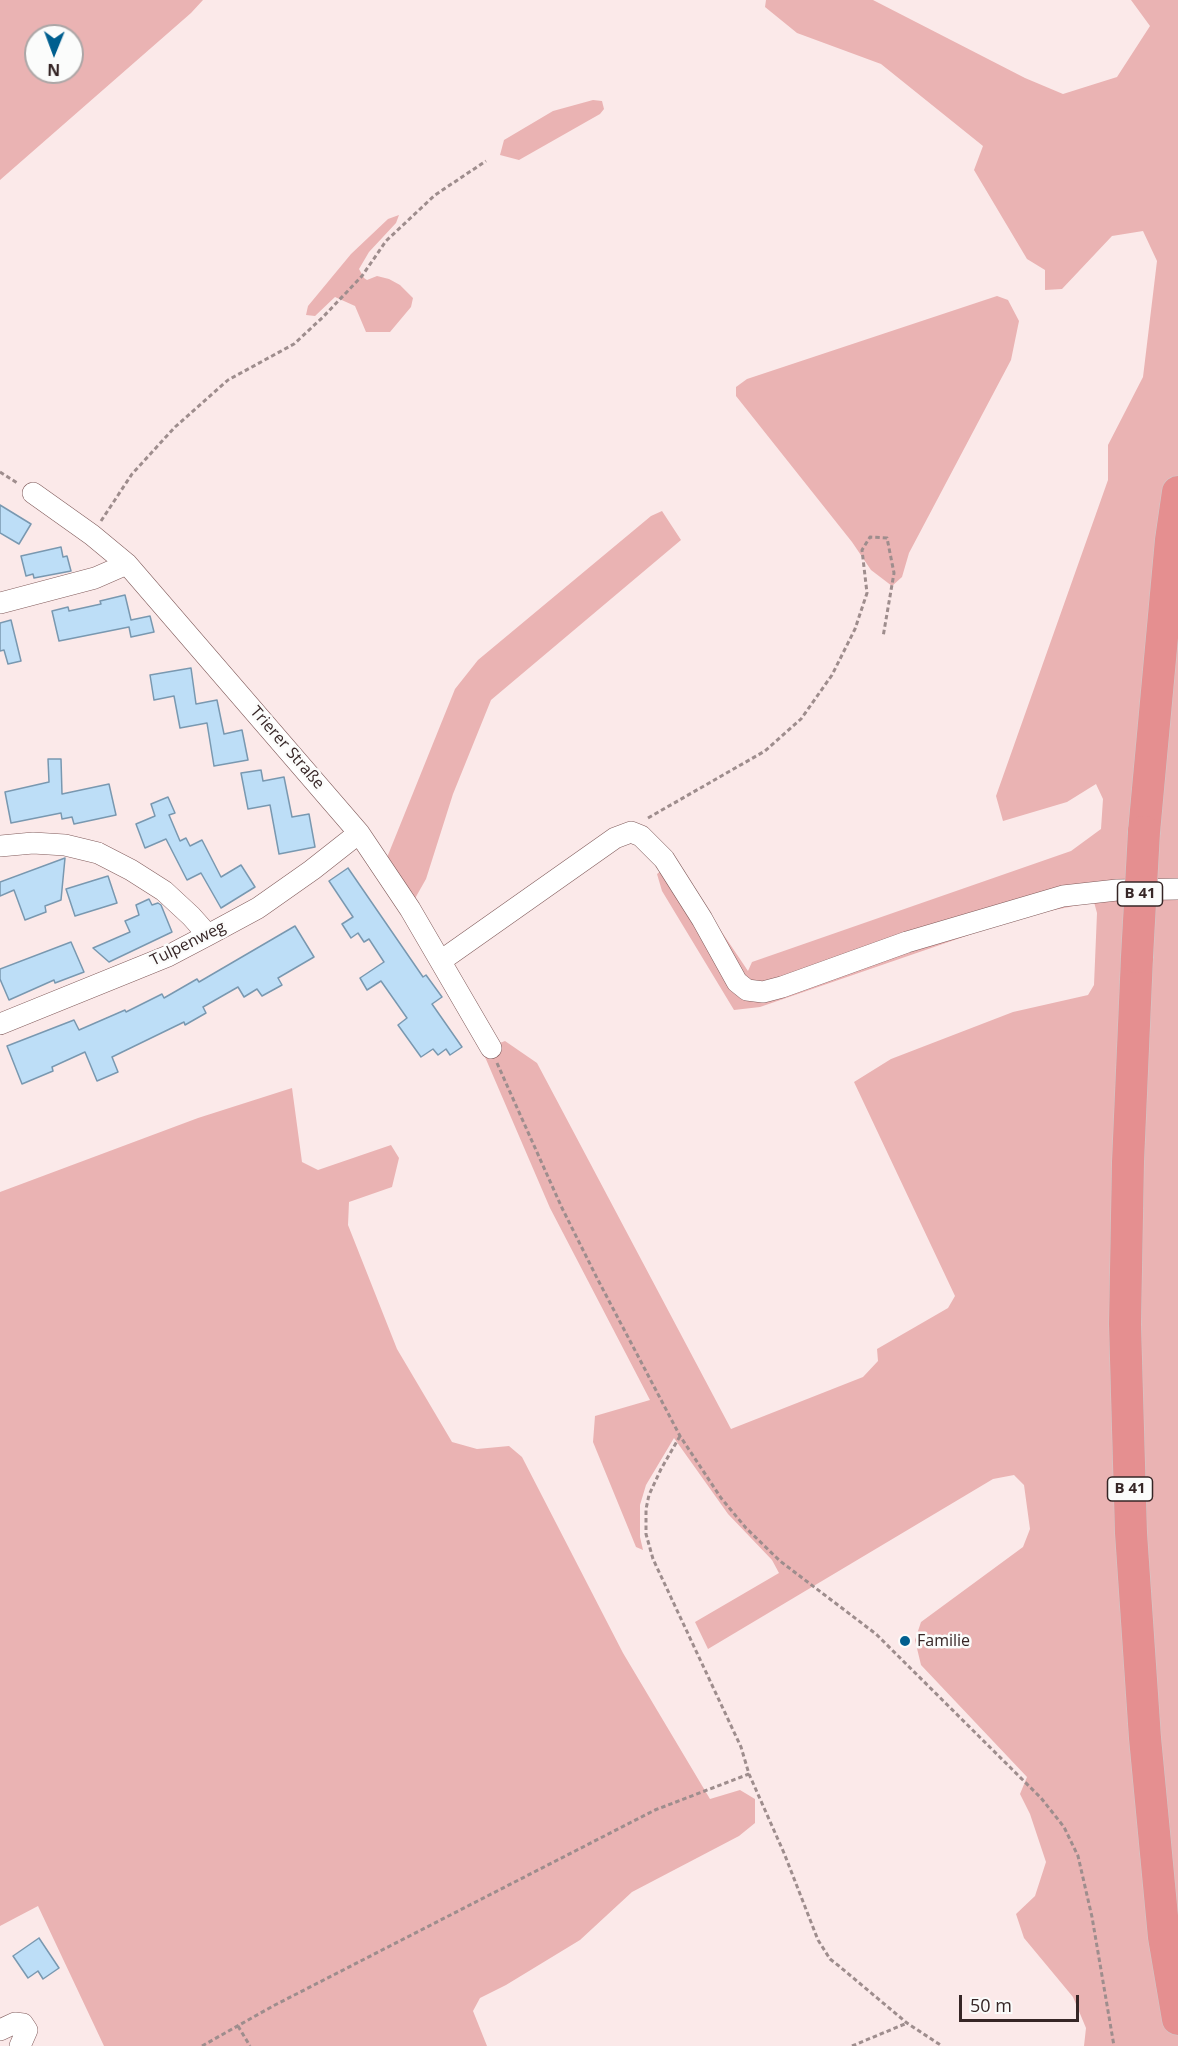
<!DOCTYPE html>
<html>
<head>
<meta charset="utf-8">
<style>
  body { margin:0 }
  #map { position:relative; width:1178px; height:2046px; overflow:hidden; background:#fbe9e9; font-family:"Open Sans",sans-serif }
  canvas { display:block }
  .north { position:absolute; left:24px; top:24px; width:60px; height:60px; box-sizing:border-box; background:#fbfcfb; border:2px solid #aca6a6; border-radius:50%; rotate:181deg; font-size:16px; font-weight:700; line-height:24px; text-align:center; color:#362626 }
  .north::after { content:''; display:block; margin:auto; width:21px; height:27px; background:#005f8f; clip-path:polygon(50% 0,100% 100%,50% 72%,0 100%) }
  .scale { position:absolute; left:959px; top:1995px; width:120px; height:27px; box-sizing:border-box; border:3px solid #362626; border-top:0; padding-left:8px; font-size:18px; line-height:21px; white-space:nowrap; color:#362626; -webkit-text-stroke:4px #fbfcfb; paint-order:stroke }
</style>
</head>
<body>
<div id="map">
<canvas width="1178" height="2046"></canvas>
<div class="north">N</div>
<div class="scale">50 m</div>
</div>
<script>
const context = document.querySelector('canvas').getContext('2d');
context.lineJoin = 'round';
function fill(path, color) { context.fillStyle = color; context.fill(path, 'evenodd'); }
const poly = rows => new Path2D(rows.map(r => 'M' + r).join(''));
function stroke(path, color, width, dash) { context.strokeStyle = color; context.lineWidth = width; context.lineCap = dash ? 'butt' : 'round'; context.setLineDash(dash || []); context.stroke(path); }
function drawText(font, color, halo, rows, align = 'center') {
  context.font = font + ' "Open Sans",sans-serif'; context.lineWidth = 5; context.setLineDash([]); context.textBaseline = 'middle'; context.strokeStyle = halo; context.fillStyle = color; for (const [text, x, y, turn = 0] of rows) {
    context.save(); context.translate(x, y); context.rotate((+turn || 0) * Math.PI / 180); context.textAlign = isNaN(turn) ? turn : align; if (halo) context.strokeText(text, 0, 0); context.fillText(text, 0, 0); context.restore();
  }
}
fill(poly([
  [0,0,203,0,191,13,0,180],
  [36,36,72,36,72,72,36,72],
  [766,0,873,0,1025,78,1063,94,1117,77,1150,26,1131,0,1178,0,1178,2046,1084,2046,1086,2028,1073,1997,1024,1938,1016,1914,1035,1896,1046,1862,1030,1814,1020,1794,1027,1777,921,1665,915,1640,921,1622,1023,1547,1030,1529,1024,1485,1014,1475,993,1479,708,1649,695,1622,779,1573,772,1560,728,1514,674,1438,646,1485,640,1505,640,1537,643,1550,636,1547,593,1442,595,1416,650,1400,550,1208,482,1050,505,1041,537,1063,731,1429,863,1377,878,1361,877,1349,948,1308,955,1296,854,1082,891,1059,1013,1012,1088,995,1094,985,1097,913,1094,902,1024,916,760,1007,734,1010,662,891,657,874,674,861,748,971,752,962,1071,851,1101,829,1103,799,1096,784,1067,802,1003,821,996,796,1108,480,1108,445,1143,377,1157,261,1143,231,1112,236,1062,289,1045,290,1045,270,1027,259,974,170,983,146,881,64,797,33,765,7],
  [593,100,602,101,604,109,600,114,519,160,500,155,504,140,553,111],
  [399,215,396,223,369,252,359,269,364,278,367,280,377,276,389,279,400,285,413,298,411,307,390,332,366,332,355,306,335,297,315,316,306,315,308,306,351,254,388,219],
  [997,296,1008,300,1019,321,1011,360,909,553,902,577,892,586,871,570,852,542,736,396,736,387,747,379],
  [662,511,681,540,491,700,453,794,426,879,413,902,386,860,455,689,478,660,651,516],
  [292,1088,302,1162,318,1170,391,1145,399,1158,392,1187,349,1202,348,1225,397,1349,452,1442,477,1449,509,1446,522,1457,623,1653,710,1799,740,1790,755,1799,755,1823,739,1836,632,1892,580,1940,506,1985,480,1998,473,2011,487,2046,104,2046,38,1906,0,1926,0,1192,198,1118]
]), '#eab3b3');
const building = poly([
  [0,505,31,524,19,544,0,533,0,505],
  [61,547,63,557,67,556,71,571,34,578,33,574,26,576,21,556,61,547],
  [125,595,131,620,150,616,154,632,131,637,129,627,59,641,52,611,68,607,69,611,101,604,100,601,125,595],
  [11,620,21,661,8,664,4,650,0,651,0,623,11,620],
  [191,668,196,704,217,700,224,734,242,730,248,760,214,766,207,723,180,728,174,696,154,700,150,675,191,668],
  [48,759,61,759,62,794,109,784,116,815,74,824,72,817,62,819,61,813,11,823,5,792,49,782,48,759],
  [261,770,263,781,284,777,292,817,309,814,315,847,279,854,270,805,248,809,241,773,261,770],
  [168,797,175,813,169,815,180,841,186,838,190,846,202,840,221,877,241,865,255,887,221,908,201,873,187,880,166,839,145,848,136,824,155,816,151,804,168,797],
  [65,858,61,900,45,906,46,912,25,920,14,890,0,896,0,882,65,858],
  [348,868,423,977,426,975,442,997,432,1004,462,1047,450,1055,446,1049,438,1055,433,1049,421,1057,398,1025,407,1018,381,981,367,990,360,978,384,962,369,939,364,942,358,933,351,938,342,924,353,917,329,881,348,868],
  [108,876,117,903,75,916,66,889,108,876],
  [149,899,152,905,158,903,161,905,172,932,109,962,93,948,130,932,125,921,139,915,136,905,149,899],
  [295,926,314,957,278,978,282,985,262,996,257,989,244,997,238,987,203,1007,206,1013,185,1025,184,1022,112,1057,118,1072,97,1081,85,1052,52,1067,53,1071,22,1084,7,1046,74,1020,79,1030,125,1010,126,1012,162,994,164,998,197,979,199,982,295,926],
  [71,942,84,972,55,983,54,980,9,1000,0,979,0,969,71,942],
  [39,1938,59,1968,43,1979,38,1971,28,1978,13,1956,39,1938]
]);
fill(building, '#bddef7');
stroke(building, '#7998b0', 1.5);
const minor = poly([
  [33,493,92,535,127,564,359,833,410,909,491,1048],
  [0,603,95,578,127,564],
  [0,846,33,843,65,845,98,853,131,870,164,891,191,916,208,935],
  [442,960,615,838,631,832,641,836,664,859,702,919,737,982,747,990,763,992,782,987,907,942,1063,896,1117,890,1178,889],
  [0,1024,168,956,208,935,258,908,312,870,359,833],
  [0,2030,15,2023,23,2024,27,2030,20,2046]
]);
const highway = poly([
  [1144,832,1171,540,1178,492],
  [1137,957,1128,1162,1125,1324,1131,1533,1145,1738,1164,1937,1178,2019]
]);
stroke(minor, '#815c5c', 22);
stroke(highway, '#cfcbcb', 33);
stroke(poly([
  [0,472,19,484],
  [101,521,132,474,175,427,228,380,294,344,323,317,362,276,386,241,435,195,486,161],
  [648,818,765,751,801,719,832,675,855,629,867,593,862,550,870,537,887,538,894,573,883,637],
  [497,1063,562,1208,598,1280,680,1436,721,1498,746,1528,780,1561,876,1634,1041,1798,1064,1827,1078,1856,1092,1917,1114,2046],
  [680,1436,661,1469,649,1495,646,1509,646,1534,653,1559,741,1747,749,1774,784,1853,818,1940,830,1959,839,1966,907,2023,942,2046],
  [238,2026,250,2046],
  [202,2046,273,2006,655,1810,749,1774],
  [852,2046,907,2023]
]), '#9e8d8d', 3, [4.5, 3]);
stroke(minor, '#fff', 21);
stroke(highway, '#e58f90', 32);
const highwayBridge = poly([
  [1137,957,1144,832]
]);
stroke(highwayBridge, '#cfcbcb', 33, []);
stroke(highwayBridge, '#e58f90', 32);
for (const [x, y, r, color] of [
  [905,1641,6,"#005f8f"]
]) { const dot = new Path2D(); dot.arc(x, y, r, 0, 2 * Math.PI); context.fillStyle = color; context.fill(dot); stroke(dot, '#fbfcfb', 2); }
for (const [x, y, w] of [
  [1140,894,45],
  [1130,1489,45]
]) { const box = new Path2D(); box.roundRect(x - w / 2, y - 12, w, 24, 4.5); context.fillStyle = '#fbfcfb'; context.fill(box); stroke(box, '#362626', 1.5); }
drawText('bold 15px', '#362626', null, [
  ["B 41",1140,894],
  ["B 41",1130,1489]
]);
drawText('16px', '#362626', '#fbfcfb', [
  ["Trierer Straße",287,748,49],
  ["Tulpenweg",188,944,-26]
]);
drawText('16px', '#362626', '#fbfcfb', [
  ["Familie",917,1641]
], 'left');
</script>
</body>
</html>
